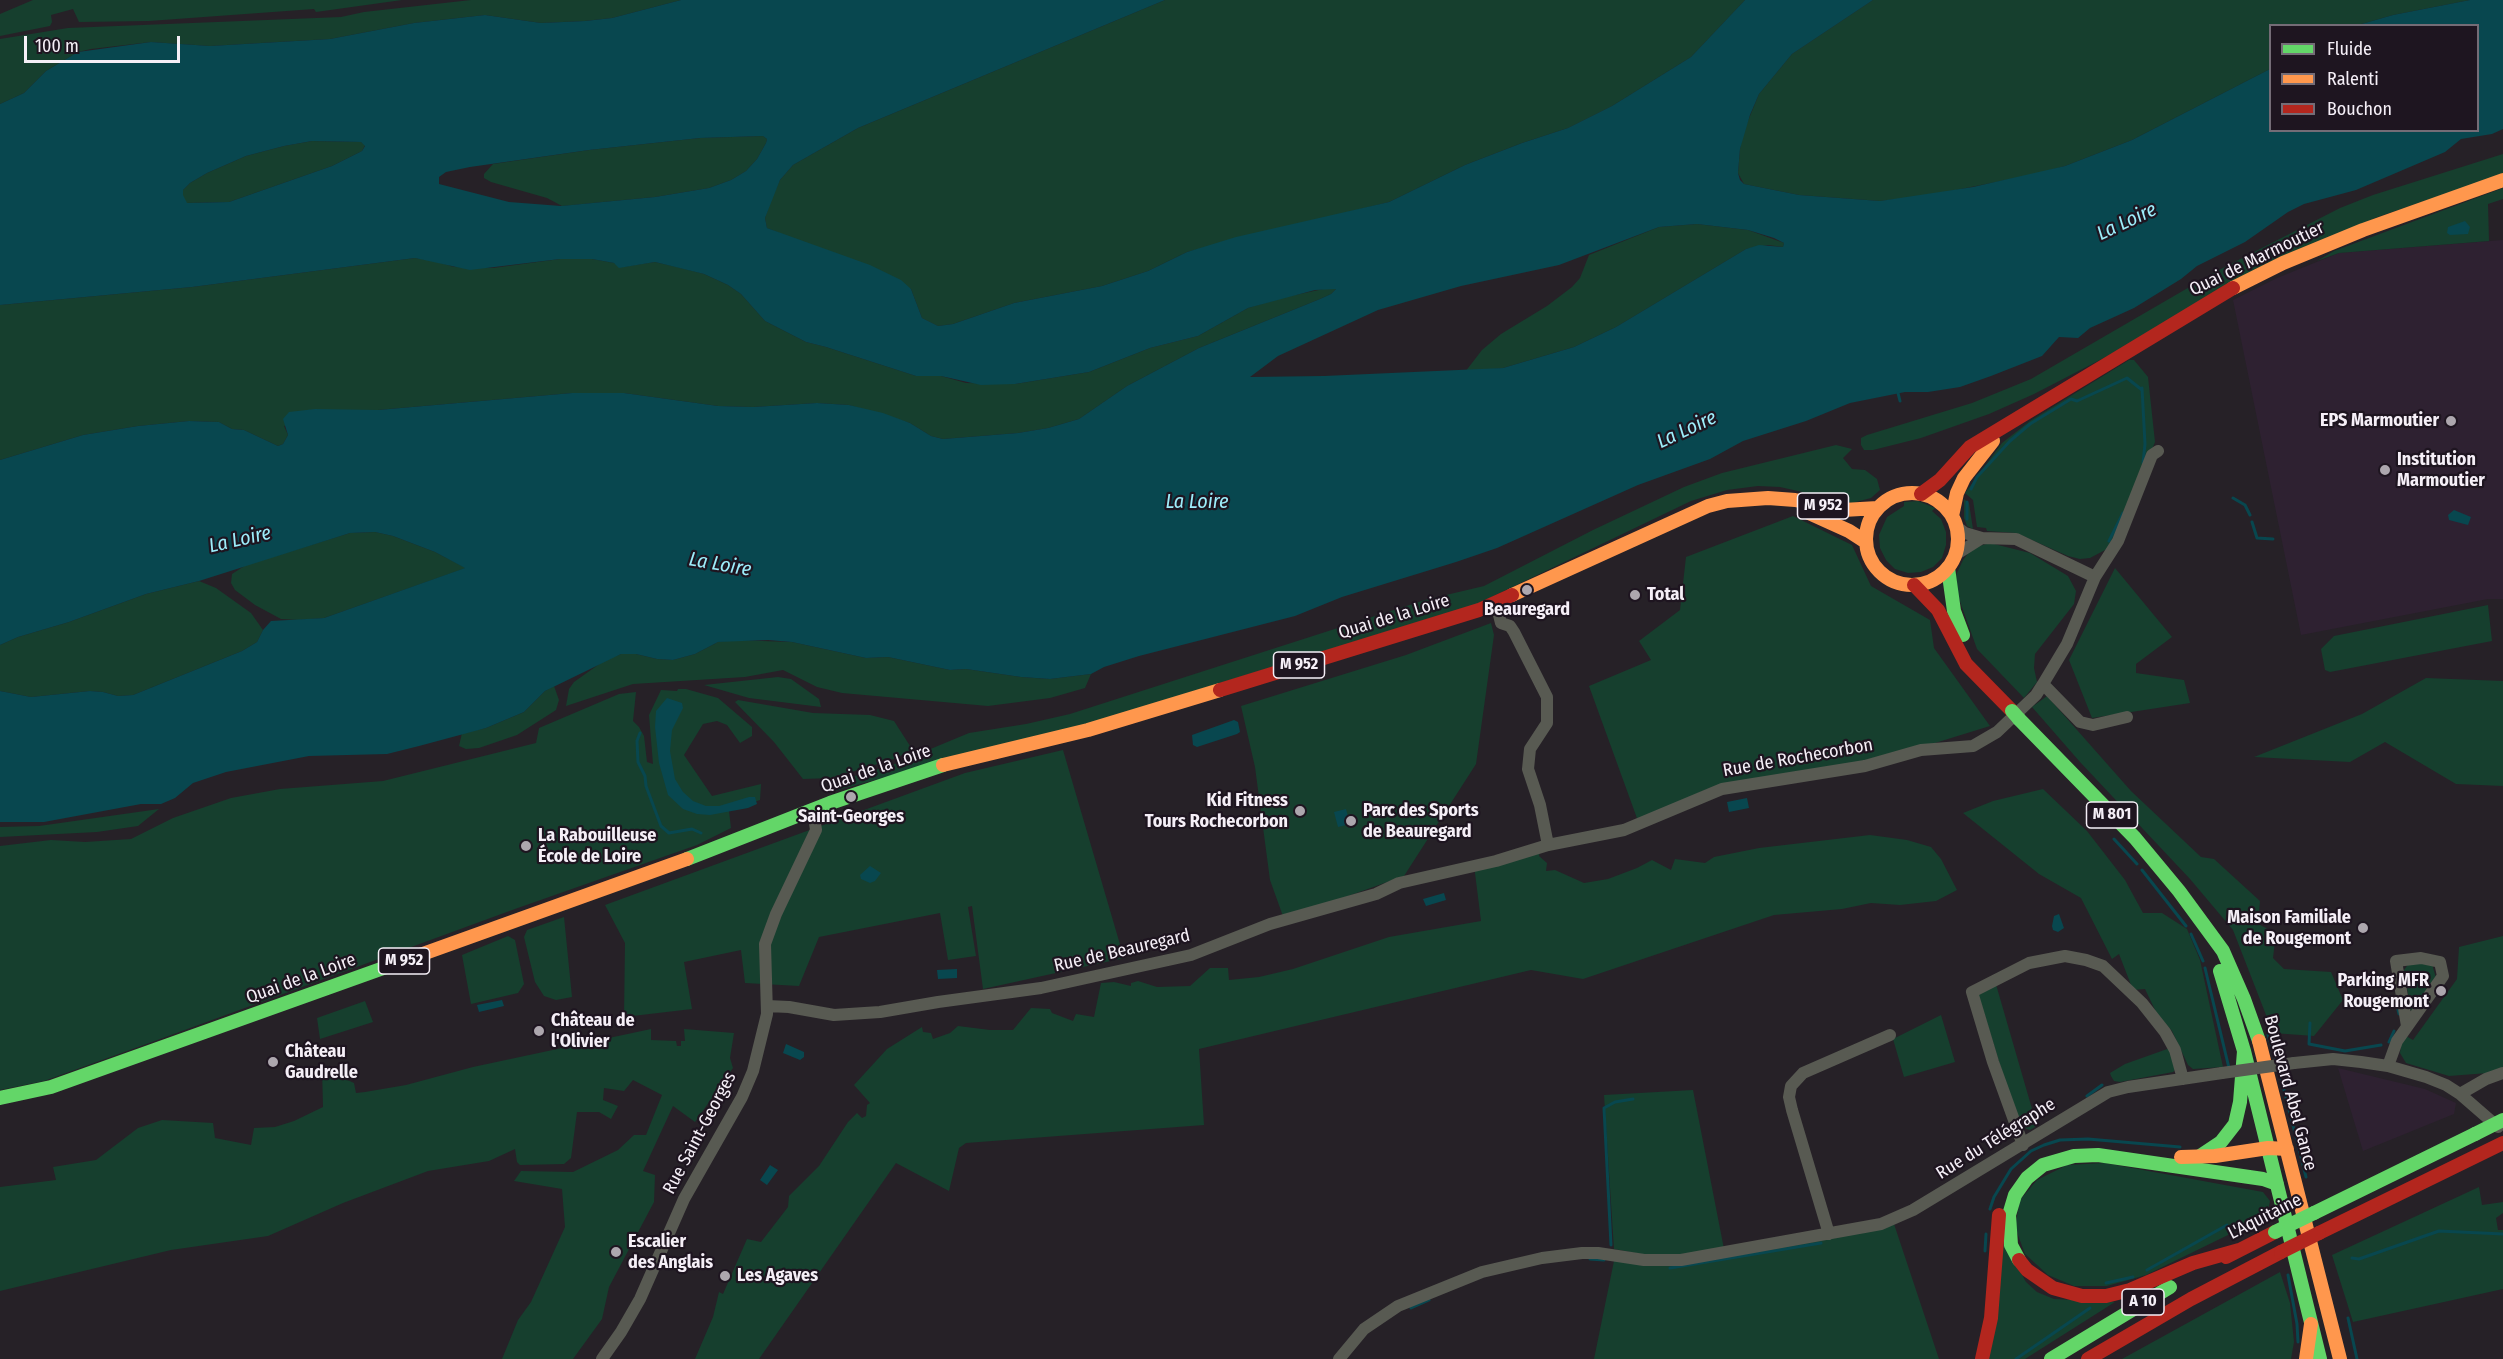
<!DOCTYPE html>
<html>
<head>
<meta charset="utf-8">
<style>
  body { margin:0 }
  #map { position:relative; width:2503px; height:1359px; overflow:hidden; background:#262127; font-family:"Fira Sans Condensed",sans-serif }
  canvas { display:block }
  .legend { position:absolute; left:2269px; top:24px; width:210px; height:108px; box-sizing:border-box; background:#1e1520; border:2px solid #746c76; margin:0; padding:8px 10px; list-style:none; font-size:18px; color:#f5eff7 }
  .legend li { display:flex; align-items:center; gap:12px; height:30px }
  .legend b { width:30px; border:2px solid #746c76 }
  .scale { position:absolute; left:24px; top:36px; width:156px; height:27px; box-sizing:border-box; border:3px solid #f5eff7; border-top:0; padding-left:8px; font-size:18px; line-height:21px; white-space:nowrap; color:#f5eff7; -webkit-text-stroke:4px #1e1520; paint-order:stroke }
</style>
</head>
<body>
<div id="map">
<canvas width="2503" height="1359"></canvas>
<ul class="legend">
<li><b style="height:8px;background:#63d668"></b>Fluide</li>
<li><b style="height:8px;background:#ff974d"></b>Ralenti</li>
<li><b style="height:8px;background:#b3261e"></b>Bouchon</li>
</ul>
<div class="scale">100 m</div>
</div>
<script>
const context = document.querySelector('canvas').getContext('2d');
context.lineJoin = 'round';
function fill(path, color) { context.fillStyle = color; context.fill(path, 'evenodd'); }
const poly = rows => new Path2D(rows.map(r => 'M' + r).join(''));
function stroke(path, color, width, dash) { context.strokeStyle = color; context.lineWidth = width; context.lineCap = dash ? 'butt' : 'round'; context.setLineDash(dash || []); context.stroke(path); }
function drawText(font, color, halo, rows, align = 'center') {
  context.font = font + ' "Fira Sans Condensed",sans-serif'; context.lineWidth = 4.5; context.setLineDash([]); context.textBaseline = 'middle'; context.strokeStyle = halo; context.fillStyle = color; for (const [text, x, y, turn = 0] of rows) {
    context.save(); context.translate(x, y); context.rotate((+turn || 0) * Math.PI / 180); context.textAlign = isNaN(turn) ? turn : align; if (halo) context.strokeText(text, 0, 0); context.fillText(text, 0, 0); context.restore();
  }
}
fill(poly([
  [2503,240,2503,599,2488,599,2301,635,2233,300,2277,278,2339,253],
  [2338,1068,2425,1089,2456,1103,2454,1114,2363,1151]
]), '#2e2131');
fill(poly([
  [33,0,402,0,316,12,314,9,149,21,79,22,73,9,51,15,52,22,50,26,0,36,0,14],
  [471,0,681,0,612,18,585,21,541,23,485,15,414,23,330,39,210,46,151,42,91,49,78,52,46,71,24,93,0,104,0,39,68,28,341,17,364,12],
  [1165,0,1745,0,1691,57,1612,106,1568,128,1522,143,1465,165,1389,202,1187,252,1148,271,1102,286,1014,303,953,324,938,326,922,318,911,289,767,228,765,218,772,197,780,180,793,165,858,128],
  [1873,0,2470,0,2393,15,2358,25,2270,26,2270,69,2132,140,2065,166,2036,174,1926,196,1880,201,1799,195,1744,184,1738,173,1740,149,1743,133,1759,94,1792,54],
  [763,136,767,139,766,143,757,159,746,171,731,180,709,188,655,197,562,206,547,198,491,182,484,178,484,174,493,164,589,150,700,138],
  [312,141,361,142,365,145,362,151,332,166,229,202,186,203,182,195,183,190,190,183,207,173,246,156,284,146],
  [2503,154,2503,174,2375,218,2034,394,1989,414,1921,438,1873,450,1864,450,1861,445,1861,438,1867,435,1972,403,2031,379,2217,271,2340,208,2373,195],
  [2503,188,2503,199,2488,204,2489,241,2339,253,2317,261,2334,251],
  [1697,224,1748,230,1784,243,1783,247,1768,245,1746,249,1616,327,1574,347,1503,368,1465,372,1482,350,1501,334,1547,306,1572,287,1580,278,1589,255,1659,227],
  [415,258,435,261,454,267,493,268,560,259,592,259,614,263,622,267,655,262,681,268,704,274,728,285,741,294,765,321,806,342,826,347,916,376,941,376,966,383,1015,384,1089,372,1150,348,1198,336,1248,308,1281,298,1328,288,1337,288,1331,294,1320,299,1199,348,1127,386,1079,419,1048,428,1018,433,943,439,931,436,910,423,849,405,817,403,753,407,718,406,624,393,572,393,355,412,284,426,288,435,283,444,278,446,244,430,232,429,219,422,189,421,138,426,83,435,0,460,0,305,192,287],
  [2129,360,2134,360,2148,377,2155,442,2119,531,2107,549,2090,558,2080,559,2068,556,2016,533,1987,531,1986,528,1977,527,1973,500,1965,493,2002,443,2030,421],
  [1836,445,1852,449,1843,458,1852,469,1865,470,1877,479,1880,490,1871,498,1852,503,1780,487,1758,486,1727,490,1691,501,1477,604,1071,729,996,747,831,792,828,789,828,784,892,765,969,733,1026,724,1070,714,1425,600,1484,586,1593,530,1684,487,1722,473],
  [1964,499,1969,503,1973,529,1967,526,1964,518],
  [1918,501,1935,508,1932,511,1941,519,1946,532,1946,545,1942,558,1933,567,1921,572,1908,573,1895,569,1886,560,1880,548,1879,535,1887,517,1904,506,1904,502],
  [1793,516,1852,545,1871,586,1930,620,1934,648,1990,726,1880,760,1705,790,1638,821,1589,686,1651,660,1639,641,1680,610,1686,557],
  [375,532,393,536,435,552,466,568,324,618,299,620,281,619,255,605,235,590,231,583,232,574,246,565,350,533],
  [1990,543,2030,553,2068,576,2076,591,2074,604,2035,654,2034,668,2037,682,2024,698,1977,649,1958,596,1956,575,1963,560,1972,548],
  [2115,568,2172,637,2136,664,2136,673,2184,680,2190,703,2092,718,2069,660],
  [199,581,216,588,251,613,263,630,257,642,242,651,133,695,118,696,103,692,90,691,31,697,0,691,0,645,18,637,69,622,146,594],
  [2488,605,2492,641,2330,672,2325,670,2321,649,2334,636],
  [1491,623,1494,635,1476,764,1404,876,1284,919,1270,880,1255,767,1241,706,1406,655],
  [731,640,792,642,866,658,888,657,950,670,966,669,1021,677,1050,679,1091,674,1085,688,1050,698,988,706,842,693,817,687,783,670,745,677,633,684,566,706,569,689,574,682,605,660,621,654,636,654,657,659,673,660,695,654,718,642],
  [778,677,791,679,819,699,821,707,749,698,704,685],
  [2426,678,2503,681,2503,786,2456,784,2385,742,2350,762,2254,757,2362,714],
  [554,686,559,700,556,710,517,735,479,748,466,749,459,746,462,733,486,728,524,712,545,691],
  [678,689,686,689,718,698,752,727,752,736,740,743,727,725,717,721,703,724,684,755,712,796,761,784,760,800,729,811,731,828,697,845,515,909,152,1042,44,1081,0,1090,0,846,51,840,85,842,131,839,173,818,231,798,280,789,383,781,536,743,539,728,619,694,636,692,633,721,639,727,644,736,647,762,653,764,649,715,661,690,677,691],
  [2047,696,2131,791,2201,857,2214,859,2260,901,2258,924,2276,933,2273,958,2284,969,2331,972,2343,1000,2314,1036,2273,1033,2233,930,2190,879,2080,762,2032,707],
  [738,700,813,713,870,715,894,721,912,749,897,758,832,778,803,779,774,742,735,702],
  [1063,750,1124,958,983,989,972,906,968,907,976,956,948,960,940,913,819,937,799,986,745,983,741,950,684,962,692,1009,624,1017,625,943,605,905,965,773],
  [2043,789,2087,831,2125,880,2143,913,2162,913,2187,929,2200,960,2223,1067,2193,1069,2188,1065,2172,1031,2157,1014,2145,989,2133,990,2119,954,2112,959,2081,898,2039,874,1963,813,1993,801],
  [159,809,138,826,97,832,0,837,0,827,39,826],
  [1870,835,1907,840,1931,847,1941,859,1957,890,1936,901,1900,905,1871,903,1842,909,1774,915,1583,979,1531,970,1199,1049,1204,1125,966,1143,959,1148,949,1191,896,1163,759,1359,695,1359,713,1317,719,1292,723,1294,747,1239,761,1242,788,1207,789,1196,819,1166,848,1122,857,1113,862,1118,866,1116,867,1105,870,1103,854,1085,887,1049,922,1027,923,1032,931,1033,933,1039,950,1033,958,1026,990,1030,1013,1030,1031,1008,1050,1009,1052,1013,1073,1021,1076,1014,1094,1017,1101,983,1114,982,1131,986,1131,983,1138,981,1157,987,1190,986,1210,968,1228,968,1229,980,1259,977,1293,969,1389,937,1481,921,1474,865,1541,847,1539,856,1547,863,1546,871,1555,870,1584,883,1608,879,1637,868,1652,860,1671,870,1675,859,1705,863,1714,857,1759,848],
  [564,917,572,997,556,1000,544,996,535,982,524,937,527,930],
  [508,936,515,940,524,984,518,993,471,1004,462,955],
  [2503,936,2503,1068,2488,1073,2449,1076,2406,1063,2400,1053,2401,1045,2406,1036,2413,1040,2457,979,2459,947],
  [2409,963,2432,964,2436,978,2411,1012,2404,970],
  [1995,981,2037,1126,2030,1130,2024,1128,2014,1110,1979,997,1979,990],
  [365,1001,373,1022,320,1039,317,1018],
  [1941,1015,1955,1062,1904,1077,1893,1039],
  [651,1029,651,1040,676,1041,677,1046,681,1046,681,1041,685,1041,684,1029,734,1033,730,1058,733,1068,695,1122,673,1106,643,1171,655,1175,654,1202,609,1287,602,1319,573,1359,502,1359,518,1320,531,1302,565,1227,562,1189,514,1181,521,1171,573,1172,618,1150,634,1135,646,1135,662,1095,633,1080,624,1091,604,1088,603,1100,618,1106,611,1119,599,1112,577,1112,571,1158,564,1164,520,1165,517,1162,515,1149,489,1161,428,1171,343,1203,268,1236,171,1250,0,1291,0,1187,56,1180,53,1167,96,1160,138,1128,162,1120,213,1123,215,1138,251,1145,254,1128,275,1127,294,1121,323,1107,322,1068,354,1083,356,1093,365,1092,406,1085,473,1067],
  [2170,1048,2175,1070,2173,1072,2120,1082,2114,1081,2111,1076,2110,1073,2125,1064],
  [1693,1090,1724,1249,1657,1257,1614,1249,1604,1095],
  [2105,1163,2263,1192,2270,1201,2267,1216,2146,1275,2107,1286,2074,1286,2048,1275,2025,1254,2015,1227,2020,1200,2037,1180,2067,1165],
  [2479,1187,2482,1205,2503,1202,2503,1213,2496,1218,2498,1230,2503,1230,2503,1289,2353,1322,2332,1255],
  [1894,1224,1939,1359,1594,1359,1615,1256,1652,1264],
  [2003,1241,2026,1282,2037,1292,2054,1299,2115,1302,2025,1359,1988,1359],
  [2280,1272,2290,1303,2294,1342,2291,1359,2122,1359]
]), '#163f2e');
fill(poly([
  [681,0,1165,0,858,128,793,165,780,180,765,218,767,228,870,265,901,280,911,289,922,318,938,326,953,324,1014,303,1102,286,1148,271,1187,252,1236,237,1389,202,1465,165,1522,143,1568,128,1612,106,1691,57,1745,0,1873,0,1792,54,1759,94,1750,115,1740,149,1738,173,1740,180,1744,184,1799,195,1880,201,1973,187,2065,166,2132,140,2270,69,2270,130,2478,130,2478,26,2358,25,2393,15,2470,0,2503,0,2503,129,2492,134,2461,139,2445,152,2356,190,2304,204,2288,212,2245,242,2197,266,2181,279,2134,308,2090,328,2078,338,2059,337,2042,356,1991,376,1960,387,1928,392,1905,392,1850,403,1806,421,1743,441,1710,459,1638,485,1497,548,1456,562,1342,597,1295,616,1139,656,1104,667,1091,674,1050,679,1021,677,966,669,950,670,888,657,866,658,792,642,768,640,718,642,695,654,673,660,657,659,636,654,621,654,545,691,524,712,486,728,419,746,387,754,309,756,226,772,193,783,175,798,161,804,141,804,44,822,0,822,0,691,31,697,90,691,103,692,118,696,133,695,242,651,257,642,263,630,271,621,324,618,465,568,435,552,393,536,375,532,350,533,199,581,146,594,69,622,18,637,0,645,0,460,83,435,138,426,189,421,219,422,232,429,244,430,278,446,283,444,288,435,283,419,289,412,315,409,378,410,572,393,624,393,718,406,753,407,817,403,849,405,883,413,910,423,931,436,943,439,1018,433,1048,428,1079,419,1127,386,1199,348,1320,299,1331,294,1336,289,1315,290,1248,308,1198,336,1150,348,1089,372,1015,384,981,385,941,376,916,376,826,347,806,342,765,321,741,294,728,285,704,274,655,262,619,268,614,263,592,259,560,259,470,270,415,258,192,287,0,305,0,104,24,93,46,71,78,52,151,42,210,46,330,39,414,23,485,15,541,23,585,21,612,18],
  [763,136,767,139,766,143,757,159,746,171,731,180,709,188,655,197,561,206,509,202,439,184,439,177,446,172,470,167,589,150,700,138],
  [312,141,361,142,365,146,362,151,332,166,229,202,187,203,183,195,183,190,190,183,207,173,246,156,284,146],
  [1697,224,1748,230,1774,238,1784,243,1783,247,1759,245,1746,249,1616,327,1574,347,1503,368,1324,376,1250,377,1278,356,1378,310,1461,286,1559,265,1659,227],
  [2465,221,2470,227,2468,234,2450,235,2447,233,2448,227],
  [2454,510,2471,517,2468,525,2449,520,2448,515],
  [667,698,682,703,683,708,672,730,670,751,675,779,683,792,693,801,706,806,719,806,749,797,755,797,757,804,748,808,710,815,697,814,683,809,668,795,659,763,655,727,656,711],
  [1234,720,1238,722,1240,732,1237,734,1197,747,1193,745,1192,735],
  [1747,798,1749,808,1729,812,1727,802],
  [1346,809,1350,824,1338,827,1334,812],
  [870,866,881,873,875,881,870,883,861,879,860,875],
  [1444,893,1446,900,1426,906,1423,899],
  [2059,914,2064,928,2058,932,2053,930,2052,926,2054,916],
  [957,969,957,978,938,979,937,970],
  [502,1000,504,1006,479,1012,477,1005],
  [786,1044,804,1052,804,1057,800,1060,783,1053],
  [770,1165,778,1170,767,1185,760,1180]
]), '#08474f');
stroke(poly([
  [2142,388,2145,444,2143,463],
  [1898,393,1900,401],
  [1971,489,1977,477,2010,441,2030,424,2071,399,2077,401,2127,378,2142,390],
  [2233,498,2245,505,2250,515],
  [1967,519,1967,502],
  [2252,522,2257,538,2273,539],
  [2109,541,2123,513],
  [640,733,637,741,638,762,645,776,646,786,661,826,669,833,692,829,701,833],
  [2114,839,2137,864],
  [2142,870,2186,926],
  [2191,934,2203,961],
  [2205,968,2229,1068],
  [2395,998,2399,1014],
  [2310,1023,2309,1044,2345,1051,2381,1045],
  [2268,1035,2276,1059],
  [2389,1042,2394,1031],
  [2279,1070,2306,1177],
  [2087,1096,2102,1085],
  [1990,1209,1994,1197,2011,1169,2031,1151,2044,1145,2060,1140,2088,1139,2180,1147],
  [1611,1245,1604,1108,1615,1102,1633,1099],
  [1985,1251,1986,1234],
  [2352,1258,2359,1259,2439,1231,2503,1234],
  [1590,1259,1604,1260],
  [1670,1268,1821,1243],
  [2147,1270,2227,1225],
  [2288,1275,2297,1324,2298,1342],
  [2106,1283,2133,1277],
  [1411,1308,1429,1300],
  [2348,1318,2357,1359],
  [2016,1359,2090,1308]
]), '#08474f', 3);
stroke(poly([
  [1957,527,1965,533,1982,538,2016,539,2095,577],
  [1955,555,1982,538],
  [1496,603,1501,623,1510,626,1514,632,1547,697,1547,723,1530,749,1528,769,1540,805,1548,845],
  [2127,717,2093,725,2080,722,2043,684,2067,644,2095,577,2118,541,2152,455,2158,451],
  [767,1006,789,1007,834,1015,880,1012,938,1002,1041,988,1191,955,1270,924,1376,894,1399,883,1496,861,1548,845,1624,830,1722,789,1865,766,1921,750,1973,746,1997,732,2036,695,2043,684],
  [2294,1063,2333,1059,2361,1062,2388,1066,2426,1077,2446,1085,2460,1094,2498,1127],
  [2388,1066,2397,1041,2443,976,2440,962,2421,958,2396,961,2407,1026],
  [2460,1094,2486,1079,2503,1073],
  [2023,1145,1993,1062,1972,992,2029,963,2065,956,2086,960,2103,966,2142,1003,2165,1032,2175,1050,2183,1079],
  [1829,1234,1792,1110,1789,1097,1791,1086,1803,1073,1890,1035],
  [602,1359,621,1332,640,1299,684,1199,742,1097,753,1071,767,1014,765,944,776,914,816,830,813,810],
  [1339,1359,1364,1329,1398,1306,1482,1272,1542,1258,1582,1253,1598,1253,1644,1260,1681,1260,1881,1224,1913,1210,2108,1092,2128,1087,2222,1073]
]), '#585a52', 12);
stroke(poly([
  [1948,568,1954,611,1963,635],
  [2019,719,2135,838,2179,891,2223,951,2244,999,2259,1041],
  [687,859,830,803,943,765],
  [2220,971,2244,1051,2320,1359],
  [0,1098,51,1087,417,956],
  [2200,1156,2221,1142,2235,1124,2240,1102,2244,1051],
  [2314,1213,2475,1134],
  [2019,1260,2011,1245,2009,1215,2015,1195,2027,1178,2043,1165,2074,1156,2098,1155,2263,1179,2277,1184],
  [2051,1359,2170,1287]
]), '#63d668', 14);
stroke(poly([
  [2233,288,2283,263,2363,230,2503,180],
  '1866 539a46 46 0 1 1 92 0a46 46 0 1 1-92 0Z',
  [1807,512,1849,531,1866,542],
  [1952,516,1957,493,1964,478,1993,441],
  [1512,595,1708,506,1727,501,1768,498,1795,500,1843,510,1878,508],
  [943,765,1088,730,1220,690],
  [417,956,687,859],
  [2259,1041,2340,1359],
  [2181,1157,2215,1156,2268,1148,2287,1149],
  [2306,1359,2311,1324]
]), '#ff974d', 14);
stroke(poly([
  [1921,494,1940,480,1970,447,2233,288],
  [1914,585,1938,610,1966,664,2012,711],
  [1220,690,1479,610,1512,595],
  [2319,1233,2503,1143],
  [2226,1257,2275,1232],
  [2019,1260,2027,1270,2053,1288,2082,1296,2106,1296,2130,1290,2193,1263,2239,1250],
  [1982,1359,1991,1318,1999,1215],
  [2088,1359,2191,1299,2281,1252]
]), '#b3261e', 14);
stroke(poly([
  [2222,1073,2294,1063]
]), '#585a52', 12);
stroke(poly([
  [2012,711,2019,719],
  [2475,1134,2503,1120],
  [2275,1232,2314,1213]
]), '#63d668', 14);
stroke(poly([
  [2281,1252,2319,1233]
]), '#b3261e', 14);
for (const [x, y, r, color] of [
  [2451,421,6,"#ada7ae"],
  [2385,470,6,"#ada7ae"],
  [1527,590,6,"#ada7ae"],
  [1635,595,6,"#ada7ae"],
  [851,797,6,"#ada7ae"],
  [1300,811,6,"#ada7ae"],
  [1351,821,6,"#ada7ae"],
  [526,846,6,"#ada7ae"],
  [2363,928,6,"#ada7ae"],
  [2441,991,6,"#ada7ae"],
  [539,1031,6,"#ada7ae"],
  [273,1062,6,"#ada7ae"],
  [616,1252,6,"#ada7ae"],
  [725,1276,6,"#ada7ae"]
]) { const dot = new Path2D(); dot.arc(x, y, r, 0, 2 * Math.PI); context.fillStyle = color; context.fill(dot); stroke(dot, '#1e1520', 2); }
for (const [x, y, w] of [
  [1823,506,51],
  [1299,665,51],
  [2112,815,51],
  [404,961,51],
  [2143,1302,42]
]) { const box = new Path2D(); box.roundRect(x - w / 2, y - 13, w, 26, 4.5); context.fillStyle = '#1e1520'; context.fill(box); stroke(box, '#f5eff7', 1.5); }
drawText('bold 16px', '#f5eff7', null, [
  ["M 952",1823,506],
  ["M 952",1299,665],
  ["M 801",2112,815],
  ["M 952",404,961],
  ["A 10",2143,1302]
]);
drawText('18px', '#f5eff7', '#1e1520', [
  ["Quai de Marmoutier",2257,259,-26],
  ["Quai de la Loire",1394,617,-17],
  ["Rue de Rochecorbon",1798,758,-10],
  ["Quai de la Loire",876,769,-19],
  ["Rue de Beauregard",1122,951,-13],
  ["Quai de la Loire",301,979,-20],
  ["Boulevard Abel Gance",2290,1093,75],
  ["Rue Saint-Georges",700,1133,-62],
  ["Rue du Télégraphe",1996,1139,-32],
  ["L'Aquitaine",2265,1217,-27]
]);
drawText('bold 18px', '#f5eff7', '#1e1520', [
  ["EPS Marmoutier",2439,421,"right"],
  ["Institution",2397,460],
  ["Marmoutier",2397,481],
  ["Total",1647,595],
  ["Beauregard",1527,610,"center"],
  ["Kid Fitness",1288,801,"right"],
  ["Tours Rochecorbon",1288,822,"right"],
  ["Parc des Sports",1363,811],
  ["de Beauregard",1363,832],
  ["Saint-Georges",851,817,"center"],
  ["La Rabouilleuse",538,836],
  ["École de Loire",538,857],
  ["Maison Familiale",2351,918,"right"],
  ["de Rougemont",2351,939,"right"],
  ["Parking MFR",2429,981,"right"],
  ["Rougemont",2429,1002,"right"],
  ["Château de",551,1021],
  ["l'Olivier",551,1042],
  ["Château",285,1052],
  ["Gaudrelle",285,1073],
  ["Escalier",628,1242],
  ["des Anglais",628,1263],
  ["Les Agaves",737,1276]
], 'left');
drawText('italic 20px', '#9deefb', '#1e1520', [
  ["La Loire",2127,222,-25],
  ["La Loire",1687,430,-25],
  ["La Loire",1197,502],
  ["La Loire",240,540,-13],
  ["La Loire",720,565,10]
]);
</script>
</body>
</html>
